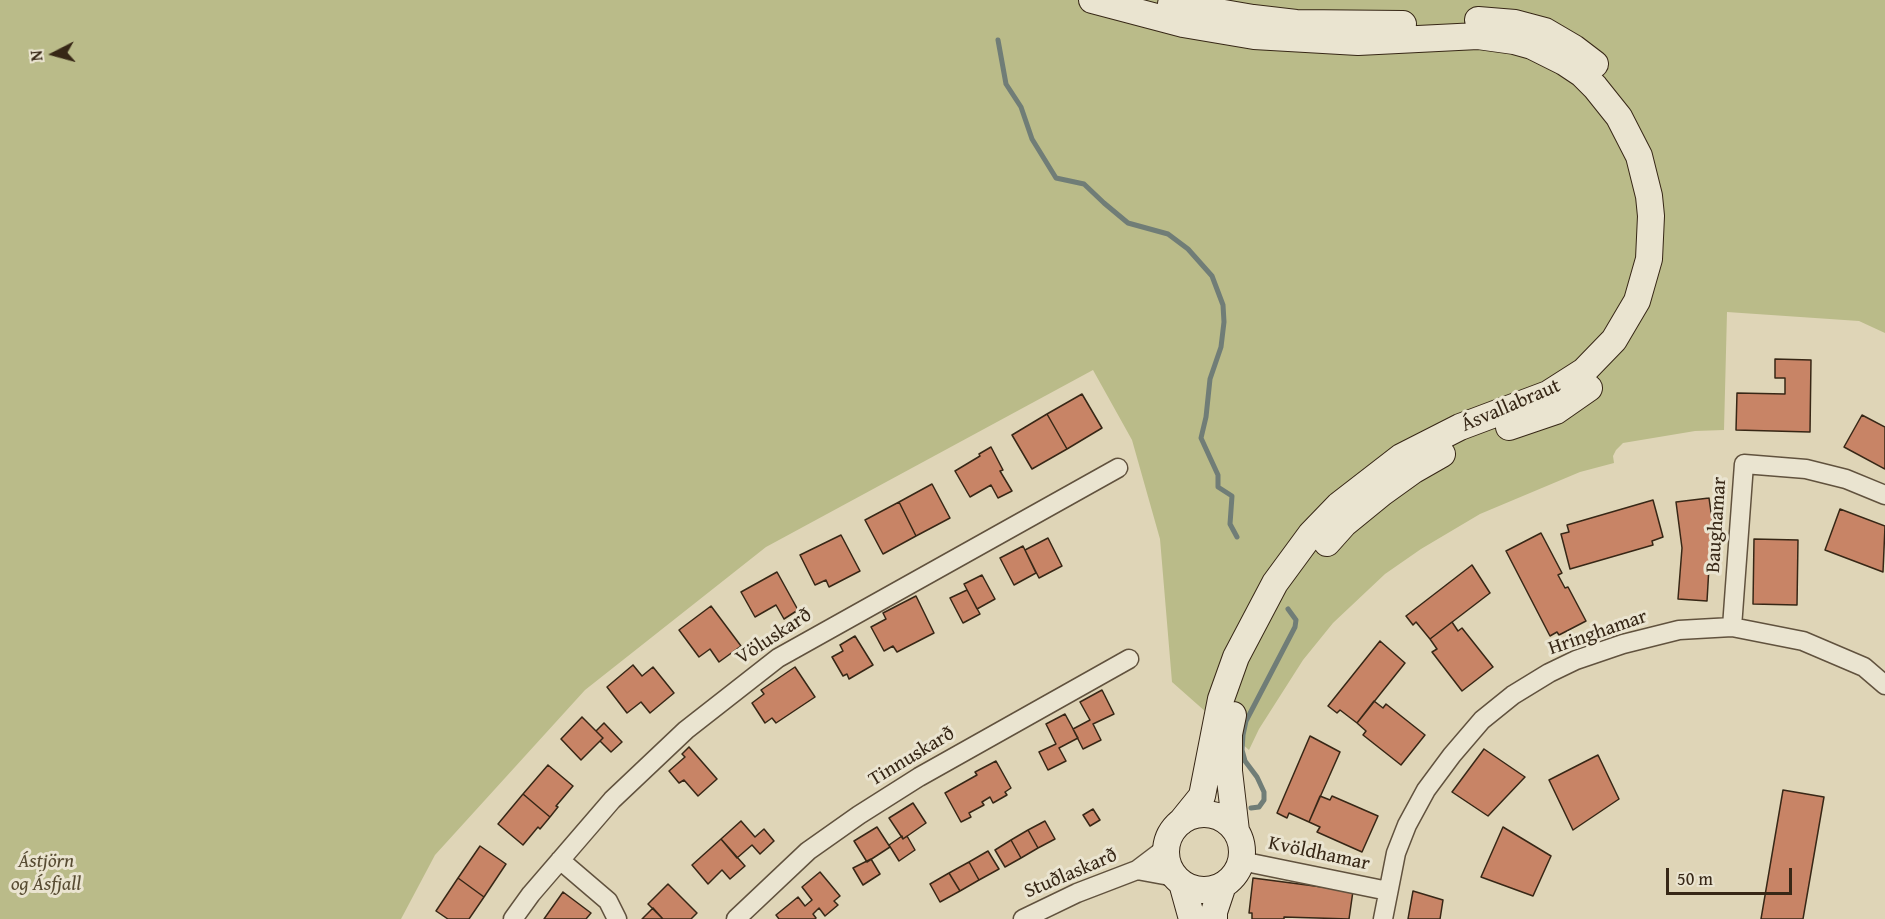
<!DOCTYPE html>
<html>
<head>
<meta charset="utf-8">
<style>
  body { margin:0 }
  #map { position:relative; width:1885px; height:919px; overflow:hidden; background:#dfd5b7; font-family:"Gentium Book Plus",serif }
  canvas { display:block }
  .north { position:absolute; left:24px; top:24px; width:60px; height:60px; -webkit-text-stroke:4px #eae4d0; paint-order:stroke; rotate:264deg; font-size:16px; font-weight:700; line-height:24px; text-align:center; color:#372716 }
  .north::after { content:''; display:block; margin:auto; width:21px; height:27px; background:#372716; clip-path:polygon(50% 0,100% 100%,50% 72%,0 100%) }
  .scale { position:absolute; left:1666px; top:868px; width:126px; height:27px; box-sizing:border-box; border:3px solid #372716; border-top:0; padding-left:8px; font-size:18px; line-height:21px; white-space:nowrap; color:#372716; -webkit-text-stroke:4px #eae4d0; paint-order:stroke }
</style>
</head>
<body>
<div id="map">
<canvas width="1885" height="919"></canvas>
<div class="north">N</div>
<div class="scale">50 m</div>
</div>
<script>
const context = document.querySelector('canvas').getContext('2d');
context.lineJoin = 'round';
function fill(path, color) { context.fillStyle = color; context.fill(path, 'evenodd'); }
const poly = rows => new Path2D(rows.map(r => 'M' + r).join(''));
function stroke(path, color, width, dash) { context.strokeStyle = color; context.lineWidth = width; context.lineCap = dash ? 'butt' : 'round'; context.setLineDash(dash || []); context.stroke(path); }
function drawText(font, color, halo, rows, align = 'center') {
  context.font = font + ' "Gentium Book Plus",serif'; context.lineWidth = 6; context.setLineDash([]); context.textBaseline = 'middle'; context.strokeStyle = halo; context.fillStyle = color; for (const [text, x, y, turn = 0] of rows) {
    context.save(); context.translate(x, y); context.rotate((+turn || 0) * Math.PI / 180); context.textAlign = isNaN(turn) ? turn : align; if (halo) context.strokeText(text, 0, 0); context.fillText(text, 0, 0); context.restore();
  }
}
fill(poly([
  [0,0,1885,0,1885,333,1859,321,1727,312,1724,430,1695,431,1623,443,1616,450,1613,456,1614,463,1580,472,1480,514,1421,549,1385,574,1333,623,1303,660,1259,729,1249,750,1172,682,1160,539,1132,440,1093,370,766,547,585,690,435,855,401,919,0,919]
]), '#babb89');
stroke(poly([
  [998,40,1006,84,1021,107,1032,139,1056,178,1084,184,1104,203,1128,223,1168,234,1188,249,1212,276,1223,305,1224,322,1221,347,1210,379,1206,417,1201,438,1218,475,1218,487,1232,496,1230,524,1237,537],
  [1251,808,1259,807,1264,800,1264,792,1257,777,1245,761,1242,750,1243,735,1246,721,1295,627,1296,620,1288,609]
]), '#707d77', 5);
const building = poly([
  [1775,359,1811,360,1810,432,1736,430,1737,393,1785,394,1785,378,1775,378,1775,359],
  [1082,394,1102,428,1067,449,1047,414,1082,394],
  [1047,414,1067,449,1032,469,1012,435,1047,414],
  [1862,415,1885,427,1885,469,1844,447,1862,415],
  [991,447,1003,470,1000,471,1012,491,998,498,991,485,970,497,955,471,980,456,979,454,991,447],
  [932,484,950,518,916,536,899,502,932,484],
  [1709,498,1716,547,1714,567,1709,567,1707,601,1678,599,1682,548,1676,502,1709,498],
  [1653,500,1663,537,1652,541,1653,545,1570,569,1561,534,1569,532,1567,525,1653,500],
  [899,502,916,536,883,554,865,520,899,502],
  [1840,509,1885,526,1883,572,1825,550,1840,509],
  [1541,533,1562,573,1558,575,1565,588,1568,587,1586,621,1559,635,1557,632,1550,636,1506,551,1541,533],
  [841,535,860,571,829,587,826,580,815,585,800,555,841,535],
  [1048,538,1062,566,1039,578,1025,550,1048,538],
  [1754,539,1798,540,1797,605,1753,604,1754,539],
  [1023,546,1036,573,1014,585,1000,558,1023,546],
  [1472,565,1490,593,1430,639,1416,622,1413,625,1406,616,1472,565],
  [777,572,798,610,784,619,776,605,755,617,741,592,777,572],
  [982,575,995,599,977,609,964,584,982,575],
  [967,590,980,614,963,623,950,598,967,590],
  [916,596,934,633,897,652,893,646,884,651,871,627,886,619,883,613,916,596],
  [711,606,741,646,719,662,710,649,699,657,679,630,711,606],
  [1452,622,1458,631,1462,628,1493,667,1462,691,1432,652,1437,649,1430,639,1452,622],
  [855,636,873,665,849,679,847,674,843,676,832,657,843,651,840,645,855,636],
  [1380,641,1405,663,1357,723,1340,710,1337,713,1328,706,1380,641],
  [633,665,642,676,653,667,674,693,650,713,641,702,627,713,607,687,633,665],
  [795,667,815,697,776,723,772,718,765,723,752,703,764,694,761,690,795,667],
  [1102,690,1114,714,1093,724,1101,740,1083,749,1073,729,1090,720,1080,702,1102,690],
  [1374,701,1383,708,1386,704,1425,735,1401,765,1363,735,1366,731,1357,723,1374,701],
  [1065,714,1078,738,1059,748,1066,761,1048,770,1039,752,1056,744,1046,724,1065,714],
  [582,717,603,738,581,760,561,739,582,717],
  [604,723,622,742,611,752,600,741,603,738,596,731,604,723],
  [1310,736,1340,752,1309,822,1289,813,1287,818,1277,813,1310,736],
  [689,747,717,779,698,796,684,780,679,783,669,771,685,757,682,754,689,747],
  [1484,749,1525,777,1488,816,1452,792,1484,749],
  [1598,755,1619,799,1573,830,1549,780,1598,755],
  [996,761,1011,788,1005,792,1007,795,993,803,990,797,982,802,984,805,969,813,971,817,961,822,945,793,977,775,975,772,996,761],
  [548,765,573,786,556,806,558,807,550,817,523,794,548,765],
  [1783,790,1824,797,1803,919,1761,919,1783,790],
  [523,794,550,817,540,829,538,827,523,845,498,824,523,794],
  [1320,796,1330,800,1332,796,1378,816,1362,852,1317,832,1320,827,1309,822,1320,796],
  [913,803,926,823,903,839,889,818,913,803],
  [1093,809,1100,820,1090,826,1083,815,1093,809],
  [741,821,755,837,764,829,774,841,760,854,752,845,737,858,721,839,741,821],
  [1045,821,1055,839,1038,848,1028,830,1045,821],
  [877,827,890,847,867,862,854,841,877,827],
  [1503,827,1551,856,1533,896,1481,877,1503,827],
  [1028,830,1038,848,1021,858,1011,840,1028,830],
  [902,836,903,839,907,836,915,850,899,861,889,845,902,836],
  [721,839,745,866,730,879,722,870,708,884,692,865,721,839],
  [1011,840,1021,858,1005,867,995,850,1011,840],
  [480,846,506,864,484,897,458,878,480,846],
  [988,851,999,869,979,880,969,862,988,851],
  [871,859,880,874,863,885,853,868,871,859],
  [969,862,979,880,960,891,949,873,969,862],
  [820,872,840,896,834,901,838,905,825,916,819,908,813,914,816,918,815,919,779,919,776,915,798,897,805,906,812,900,802,887,820,872],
  [949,873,960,891,940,902,930,884,949,873],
  [458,878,484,897,469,919,448,919,436,911,458,878],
  [1253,878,1353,891,1349,919,1284,917,1284,919,1252,919,1252,913,1249,913,1253,878],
  [668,884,697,913,691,919,663,919,648,904,668,884],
  [1413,891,1443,900,1440,919,1408,919,1413,891],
  [563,892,591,913,586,919,544,919,563,892],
  [653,908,663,919,642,919,653,908]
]);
fill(building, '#c88466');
stroke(building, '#372716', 1.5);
const street = poly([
  [1732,627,1744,464,1806,469,1846,479,1885,495],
  [560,860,608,901,617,919],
  [1241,861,1388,891],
  [1137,870,1175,877],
  [513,919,531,894,612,800,686,730,778,658,1118,468],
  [736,919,808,851,859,815,919,777,1129,659],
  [1023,919,1077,893,1137,870,1166,848],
  [1383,919,1396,853,1407,825,1426,790,1452,755,1482,720,1513,695,1549,673,1576,660,1623,644,1679,630,1732,627,1803,641,1864,667,1885,685]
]);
const secondary = poly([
  [1092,0,1183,24,1254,36,1358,42,1478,36,1514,41,1532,46,1564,62,1582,74,1595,87,1619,117,1639,156,1649,196,1651,216,1649,259,1637,301,1614,340,1584,371,1548,394,1460,427,1401,457,1339,505,1311,534,1275,583,1236,657,1221,699,1202,796,1181,822],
  [1171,4,1253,18,1296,23,1403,24],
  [1478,20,1515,23,1545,31,1574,48,1595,64],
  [1509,427,1556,411,1589,388],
  [1327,543,1344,524,1382,493,1414,470,1442,454],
  [1233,715,1229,734,1229,771,1236,831],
  '1166 852a38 38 0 1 1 76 0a38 38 0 1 1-76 0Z',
  [1182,883,1192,919],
  [1214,919,1214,912,1223,885]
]);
stroke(street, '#61523e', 21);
stroke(secondary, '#372716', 28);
stroke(street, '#eae4d0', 18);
stroke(secondary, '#eae4d0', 26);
drawText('20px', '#372716', '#eae4d0', [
  ["Ásvallabraut",1511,406,-23],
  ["Baughamar",1717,525,-86],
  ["Hringhamar",1598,633,-19],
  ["Völuskarð",774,637,-33],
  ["Tinnuskarð",912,757,-31],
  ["Kvöldhamar",1319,854,12],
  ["Stuðlaskarð",1071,874,-23]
]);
drawText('italic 20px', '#584c33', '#eae4d0', [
  ["Ástjörn",46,862],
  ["og Ásfjall",46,885]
]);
</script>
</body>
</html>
